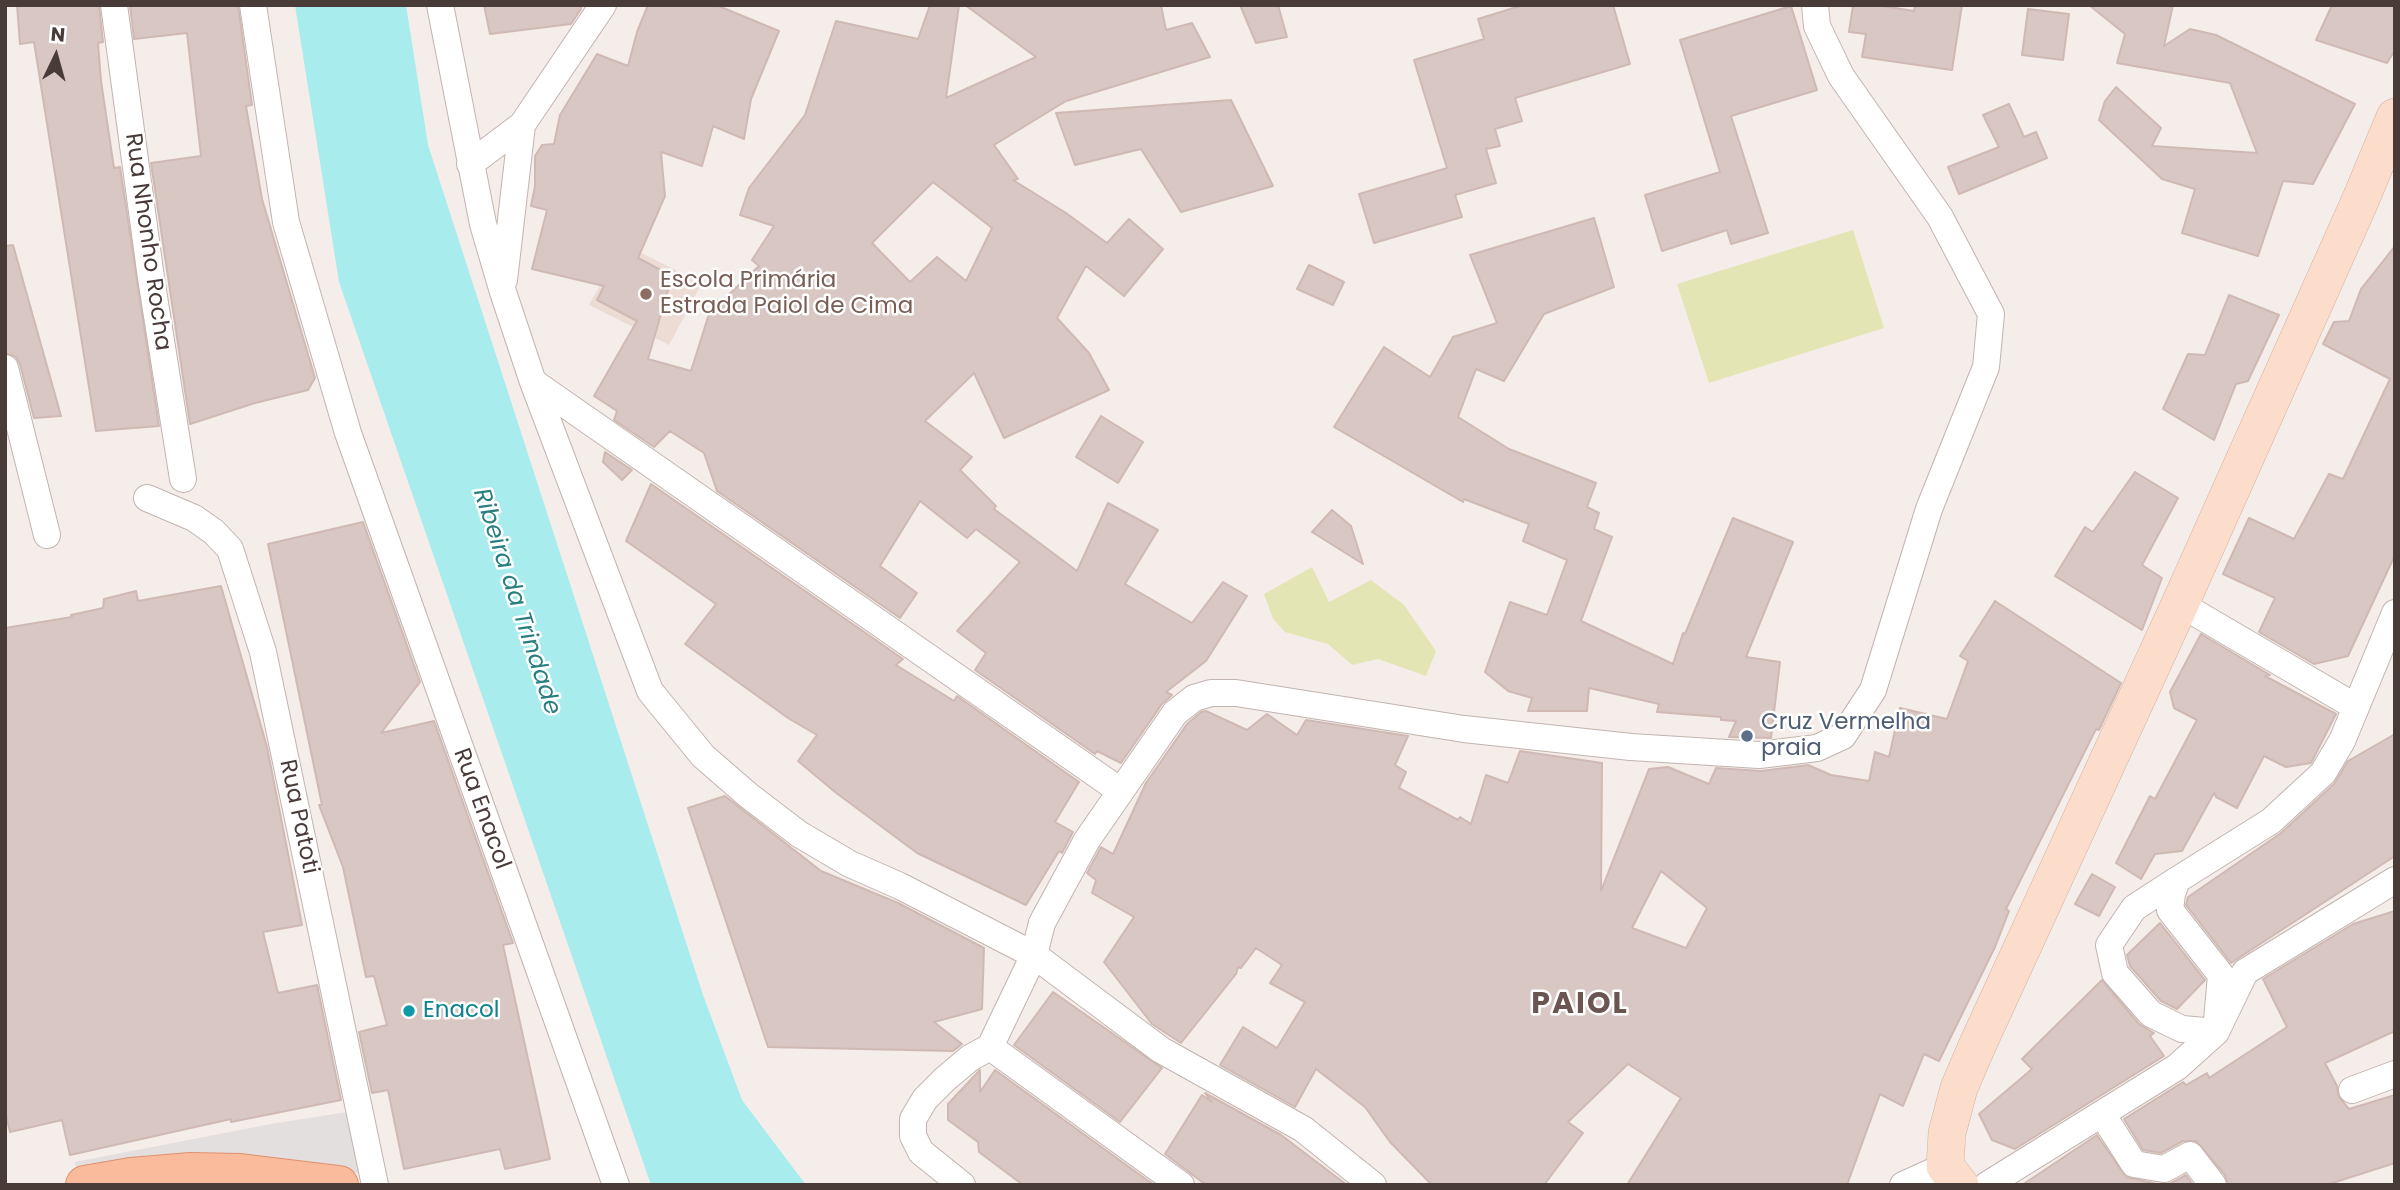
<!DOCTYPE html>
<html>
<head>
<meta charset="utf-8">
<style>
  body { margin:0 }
  #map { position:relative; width:2400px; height:1190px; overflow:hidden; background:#f4edea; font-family:Poppins,sans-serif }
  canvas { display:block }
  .frame { position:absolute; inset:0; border:7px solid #483b38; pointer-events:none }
  .north { position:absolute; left:21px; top:21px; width:70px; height:70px; -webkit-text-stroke:5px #fff; paint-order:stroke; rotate:5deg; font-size:19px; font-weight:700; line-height:28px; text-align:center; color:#483b38 }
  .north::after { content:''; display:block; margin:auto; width:24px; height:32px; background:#483b38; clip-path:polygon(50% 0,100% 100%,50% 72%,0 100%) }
</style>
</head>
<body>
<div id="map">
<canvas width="2400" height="1190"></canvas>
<div class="frame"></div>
<div class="north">N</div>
</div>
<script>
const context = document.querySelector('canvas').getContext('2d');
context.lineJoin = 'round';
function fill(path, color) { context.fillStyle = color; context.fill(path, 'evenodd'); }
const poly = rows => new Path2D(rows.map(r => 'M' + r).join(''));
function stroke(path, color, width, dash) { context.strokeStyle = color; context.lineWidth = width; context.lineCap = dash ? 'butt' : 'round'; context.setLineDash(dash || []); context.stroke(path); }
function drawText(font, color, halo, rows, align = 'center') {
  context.font = font + ' Poppins,sans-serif'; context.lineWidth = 5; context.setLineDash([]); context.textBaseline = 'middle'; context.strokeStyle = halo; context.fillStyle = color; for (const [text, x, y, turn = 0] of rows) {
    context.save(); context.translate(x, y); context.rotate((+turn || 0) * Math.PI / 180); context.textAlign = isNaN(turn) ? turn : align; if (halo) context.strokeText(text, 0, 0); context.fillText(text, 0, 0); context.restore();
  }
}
fill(poly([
  [623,244,702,283,669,345,589,305]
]), '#ecdcd4');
fill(poly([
  [1853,230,1884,328,1709,383,1677,284],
  [1312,567,1329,602,1371,580,1404,605,1436,651,1426,676,1378,659,1352,665,1328,644,1285,632,1273,619,1264,594]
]), '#e3e6b4');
fill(poly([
  [347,1112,359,1173,283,1165,78,1176,75,1162,271,1124]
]), '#e3dfde');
fill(poly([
  [295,5,406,5,428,145,703,995,742,1100,806,1185,651,1185,339,282]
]), '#a9eced');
const building = poly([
  [17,5,99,5,103,42,98,43,101,81,114,168,120,167,159,426,96,431,34,42,20,44,17,5],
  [130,5,238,5,252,105,246,106,262,199,315,378,308,390,255,403,190,424,151,163,201,156,187,33,134,39,130,5],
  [484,5,581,5,581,9,571,24,490,34,484,5],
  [648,5,716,5,779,31,751,99,744,139,713,126,702,166,661,152,665,196,638,258,672,276,648,359,691,371,714,298,721,302,759,266,752,260,774,226,740,215,749,188,805,115,836,21,918,39,930,5,959,5,946,98,1036,57,965,5,1161,5,1166,30,1192,23,1210,57,1066,101,994,145,1018,179,1013,180,1066,213,1107,243,1129,219,1163,249,1124,296,1086,266,1057,318,1089,353,1109,390,1004,438,974,373,925,421,972,457,960,470,996,506,994,509,1077,571,1108,503,1158,530,1125,584,1192,623,1223,582,1247,596,1206,661,1166,692,1172,695,1162,704,1121,763,1097,751,1095,754,975,670,986,653,957,631,1020,562,976,529,967,538,920,501,880,566,917,593,900,618,717,491,704,453,670,431,654,447,614,420,617,411,594,396,637,321,597,300,604,286,532,269,547,210,531,206,535,186,535,156,542,145,554,144,560,115,597,54,628,66,637,32,648,5],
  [933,182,992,228,966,281,937,257,910,282,872,243,933,182],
  [1240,5,1278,5,1287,37,1256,43,1240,5],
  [1523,5,1613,5,1630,64,1515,98,1522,121,1495,129,1500,146,1486,149,1496,183,1455,195,1462,217,1374,243,1359,194,1447,168,1414,60,1484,39,1478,19,1523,5],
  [1853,5,1876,5,1914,11,1915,5,1962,5,1952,70,1862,57,1866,34,1849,32,1853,5],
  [2089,5,2173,5,2164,46,2190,29,2216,35,2355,104,2313,184,2283,181,2258,256,2182,233,2195,189,2162,179,2099,120,2105,101,2116,87,2161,128,2152,146,2257,153,2230,83,2117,63,2125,34,2089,5],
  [2332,5,2395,5,2395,50,2387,63,2316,40,2332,5],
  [1791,6,1817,90,1731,116,1768,233,1731,244,1727,230,1662,251,1645,195,1720,172,1680,40,1791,6],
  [2028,9,2069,14,2063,60,2022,55,2028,9],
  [1231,100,1273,186,1181,212,1141,149,1075,165,1056,113,1231,100],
  [2009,104,2024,137,2036,132,2047,158,1959,194,1948,167,1999,147,1983,115,2009,104],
  [1594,218,1614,287,1544,314,1504,381,1476,369,1458,417,1509,449,1596,483,1587,507,1599,513,1594,529,1612,537,1581,621,1673,664,1683,633,1685,634,1733,518,1793,542,1746,657,1780,662,1771,738,1729,737,1736,721,1721,720,1721,717,1657,712,1659,704,1589,688,1587,711,1528,711,1532,698,1508,691,1485,672,1510,602,1547,615,1567,560,1523,541,1529,524,1464,499,1463,502,1334,427,1384,347,1430,377,1453,337,1497,323,1470,255,1594,218],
  [13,245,61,416,34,418,20,364,16,357,5,353,5,246,13,245],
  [2395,246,2395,555,2348,656,2314,664,2259,632,2275,598,2223,574,2249,518,2294,539,2329,474,2343,479,2390,379,2323,344,2334,322,2349,321,2361,289,2395,246],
  [1309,265,1344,282,1333,305,1297,289,1309,265],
  [2229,295,2279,315,2248,381,2236,384,2214,440,2163,409,2188,354,2205,355,2229,295],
  [1101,416,1143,442,1118,483,1076,457,1101,416],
  [605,452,632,470,622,480,603,462,605,452],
  [2135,472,2178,498,2142,565,2162,578,2142,630,2055,576,2085,527,2093,532,2135,472],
  [651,484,903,659,896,665,954,701,957,696,1079,782,1055,822,1073,832,1062,853,1059,851,1026,905,917,853,835,792,798,761,817,735,788,718,685,644,716,604,626,541,651,484],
  [1332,510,1351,526,1363,564,1312,532,1332,510],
  [363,522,420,682,381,733,434,721,513,943,503,945,550,1159,505,1169,500,1149,404,1169,388,1090,372,1093,359,1032,387,1025,374,976,366,977,343,867,319,805,322,805,268,544,363,522],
  [221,586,267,747,302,925,263,932,278,993,317,985,341,1100,231,1122,231,1119,70,1155,62,1120,10,1132,5,1111,5,628,72,617,71,615,103,608,104,599,136,591,138,601,221,586],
  [1995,601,2121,683,2099,730,2096,729,2006,909,2009,911,1995,947,1939,1061,1924,1054,1903,1106,1880,1094,1847,1185,1627,1185,1681,1098,1628,1064,1568,1122,1583,1133,1544,1185,1432,1185,1390,1142,1365,1107,1316,1069,1295,1107,1220,1065,1243,1027,1277,1048,1305,1002,1270,983,1282,965,1256,948,1241,968,1238,967,1236,974,1181,1043,1152,1024,1104,962,1134,917,1092,893,1096,880,1087,873,1101,847,1113,854,1146,783,1187,724,1201,712,1206,711,1247,730,1267,714,1297,735,1306,720,1408,736,1395,765,1406,772,1399,788,1458,820,1460,817,1471,824,1486,775,1508,783,1520,751,1602,763,1601,891,1649,769,1668,767,1709,784,1716,768,1761,771,1808,765,1831,775,1869,781,1875,752,1889,757,1900,708,1947,719,1968,661,1960,656,1995,601],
  [1661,871,1707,908,1686,948,1632,928,1661,871],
  [2201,634,2270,675,2265,676,2336,714,2311,763,2286,767,2264,756,2237,808,2216,797,2214,793,2182,851,2155,854,2141,879,2116,863,2150,796,2155,799,2197,720,2174,708,2170,692,2201,634],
  [2395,734,2395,856,2231,963,2186,905,2188,897,2281,833,2334,784,2348,761,2395,734],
  [725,796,821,871,898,903,984,948,982,1009,934,1022,962,1044,953,1051,768,1047,688,808,725,796],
  [2092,874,2115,887,2099,916,2075,904,2092,874],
  [2395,911,2395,1031,2325,1063,2337,1086,2338,1096,2349,1109,2395,1095,2395,1163,2326,1185,2228,1185,2225,1175,2196,1141,2183,1141,2161,1153,2143,1150,2124,1119,2183,1082,2186,1085,2207,1073,2209,1078,2287,1027,2263,979,2353,924,2395,911],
  [2160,923,2205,980,2177,1009,2161,1001,2130,966,2127,955,2160,923],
  [2102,980,2139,1024,2154,1033,2150,1036,2164,1056,2015,1149,1992,1140,1979,1114,2032,1069,2022,1059,2102,980],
  [1053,992,1162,1068,1120,1122,1014,1045,1053,992],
  [980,1070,980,1092,995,1070,1154,1185,1023,1185,979,1152,978,1142,948,1120,948,1104,980,1070],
  [1205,1093,1281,1135,1347,1185,1206,1185,1165,1154,1202,1095,1212,1102,1205,1093],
  [2097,1135,2126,1177,2162,1185,2171,1183,2186,1175,2193,1185,2022,1185,2097,1135]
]);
fill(building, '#d8c7c2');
stroke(building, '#d0b9b3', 2);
const street = poly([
  [114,5,151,278,183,479],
  [253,5,286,222,348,433,616,1185],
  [440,5,483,224,503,292,533,382,650,691,703,756,748,795,799,834,850,864,900,886,1034,955,1161,1050,1303,1129,1373,1185],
  [470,164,522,125,603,5],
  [504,280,522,125],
  [5,368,47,535],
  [533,382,1119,790],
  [147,498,194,518,214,532,230,549,263,652,375,1185],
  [2180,604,2356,707],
  [2177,880,2134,908,2109,945,2115,973,2151,1014,2182,1029,2216,1032,2221,975,2170,910,2172,894,2177,880,2271,821,2323,773,2342,741,2395,613],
  [990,1047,1181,1185],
  [2352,1090,2395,1074],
  [2102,1114,2134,1164,2164,1169,2190,1155,2213,1185],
  [962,1185,921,1152,913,1136,913,1119,925,1099,945,1079,970,1058,990,1047,1034,955,1042,923,1087,840,1175,713,1194,698,1211,693,1236,693,1464,729,1631,747,1759,755,1817,748,1843,736,1873,690,1929,509,1986,367,1991,314,1940,217,1841,76,1817,26,1815,5],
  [1903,1185,1945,1166],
  [1987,1185,2177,1067,2216,1032,2245,972,2395,880]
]);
const secondary = poly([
  [1960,1185,1945,1166,1947,1133,1959,1088,1977,1046,2180,604,2360,201,2395,117]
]);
const primary = poly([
  [85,1185,131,1177,191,1172,240,1173,339,1185]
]);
stroke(street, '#c2b4af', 28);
stroke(secondary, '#d5b09e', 38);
stroke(primary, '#df906d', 40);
stroke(street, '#fff', 26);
stroke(secondary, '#fcddcb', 37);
stroke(primary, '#fabb9d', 38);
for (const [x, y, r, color] of [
  [646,294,7,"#8d6e63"],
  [1747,736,7,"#5c6f8a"],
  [409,1011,7,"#0f9aa8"]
]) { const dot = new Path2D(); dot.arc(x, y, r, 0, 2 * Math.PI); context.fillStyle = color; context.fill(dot); stroke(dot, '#fff', 2.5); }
drawText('23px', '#483b38', '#fff', [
  ["Rua Nhonho Rocha",147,242,82],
  ["Rua Enacol",481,809,70],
  ["Rua Patoti",298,817,78]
]);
drawText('23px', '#785e54', '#fff', [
  ["Escola Primária",660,281],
  ["Estrada Paiol de Cima",660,307]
], 'left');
drawText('23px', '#4e5e75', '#fff', [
  ["Cruz Vermelha",1761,723],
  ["praia",1761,749]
], 'left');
drawText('23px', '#0d838f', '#fff', [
  ["Enacol",423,1011]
], 'left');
drawText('italic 24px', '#2a7e80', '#fff', [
  ["Ribeira da Trindade",516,602,72]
]);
context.letterSpacing = '2px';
drawText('bold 30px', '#6a5550', '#fff', [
  ["PAIOL",1580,1005]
]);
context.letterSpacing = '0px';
</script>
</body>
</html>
